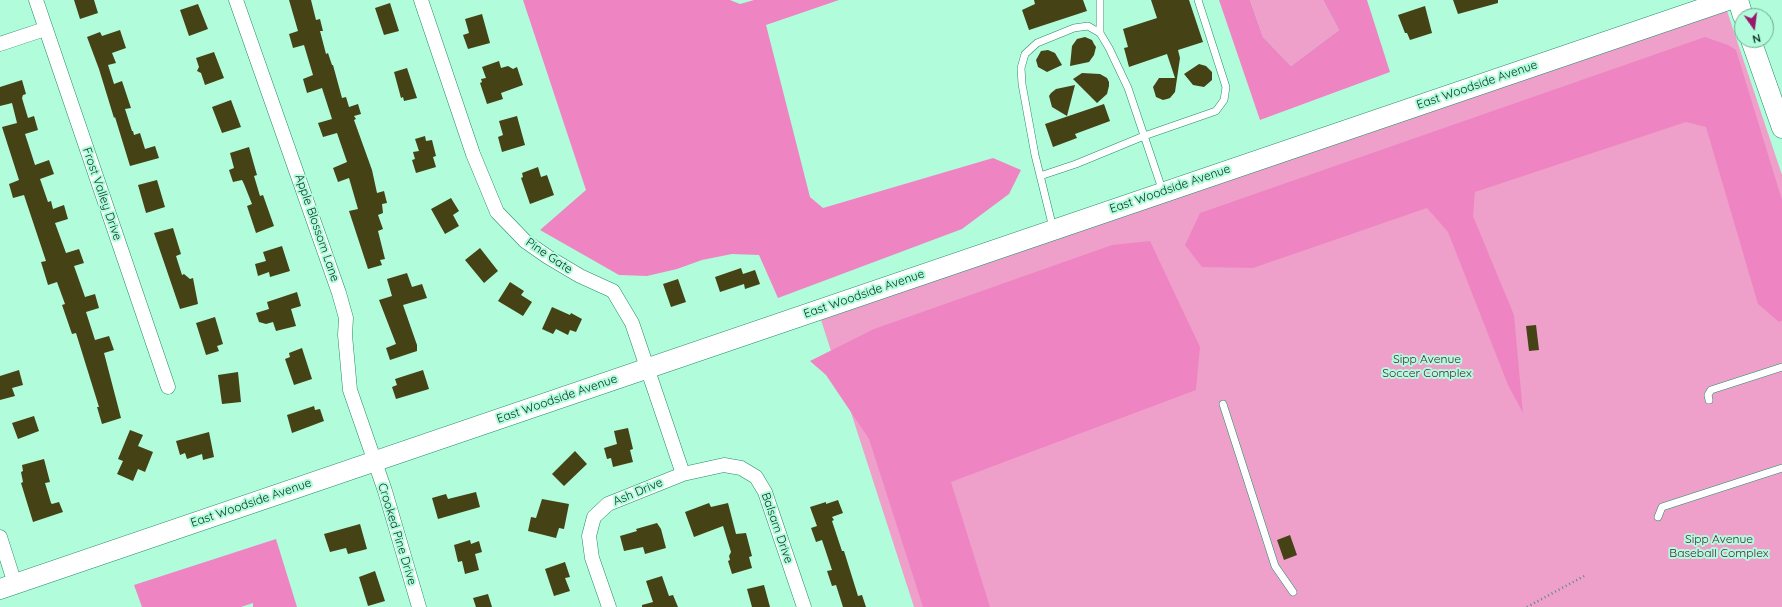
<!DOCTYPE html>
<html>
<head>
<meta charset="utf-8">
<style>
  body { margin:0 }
  #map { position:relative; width:1782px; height:607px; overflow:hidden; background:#b1fcdb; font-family:Quicksand,sans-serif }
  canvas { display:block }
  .north { position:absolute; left:1734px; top:8px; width:40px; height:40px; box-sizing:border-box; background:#b1fcdb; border:1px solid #6caa91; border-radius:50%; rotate:166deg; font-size:11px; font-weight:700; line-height:16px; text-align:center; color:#042f21 }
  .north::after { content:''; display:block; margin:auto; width:14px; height:18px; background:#98186e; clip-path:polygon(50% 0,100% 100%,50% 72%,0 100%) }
</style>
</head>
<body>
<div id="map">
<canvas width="1782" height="607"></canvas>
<div class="north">N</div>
</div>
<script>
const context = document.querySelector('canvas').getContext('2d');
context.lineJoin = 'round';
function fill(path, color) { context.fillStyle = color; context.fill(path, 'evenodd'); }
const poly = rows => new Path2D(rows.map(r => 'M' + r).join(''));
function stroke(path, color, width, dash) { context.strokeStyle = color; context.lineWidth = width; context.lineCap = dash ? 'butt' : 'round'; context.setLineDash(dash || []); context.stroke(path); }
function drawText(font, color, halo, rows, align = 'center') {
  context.font = font + ' Quicksand,sans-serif'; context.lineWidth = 4; context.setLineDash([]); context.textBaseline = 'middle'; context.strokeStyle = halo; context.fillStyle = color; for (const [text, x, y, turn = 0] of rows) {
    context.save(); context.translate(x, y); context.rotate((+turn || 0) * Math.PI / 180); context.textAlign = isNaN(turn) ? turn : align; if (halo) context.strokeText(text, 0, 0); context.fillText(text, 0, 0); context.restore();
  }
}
fill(poly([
  [1250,0,1323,0,1339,30,1291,66,1263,37],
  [1726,8,1782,175,1782,607,914,607,821,320]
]), '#eea0cb');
fill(poly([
  [523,0,730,0,740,4,754,0,839,0,766,25,810,197,823,208,993,158,1021,170,1009,194,962,229,778,298,759,255,732,254,702,260,677,269,647,276,619,275,540,230,586,190],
  [1219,0,1250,0,1263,37,1291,66,1339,30,1323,0,1367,0,1390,72,1260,120],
  [1705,37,1728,45,1736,50,1782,200,1782,321,1779,322,1758,304,1706,127,1686,122,1475,192,1473,216,1514,315,1523,413,1508,385,1448,232,1427,208,1253,268,1202,267,1185,245,1200,213],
  [1150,241,1200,347,1196,390,951,482,990,607,923,607,869,439,826,375,810,361,874,329,1112,245],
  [276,539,297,607,253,607,253,603,241,607,142,607,134,585]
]), '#ee85c2');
fill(poly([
  [74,0,94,0,98,13,80,19],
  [289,0,311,0,316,20,320,19,323,31,320,31,326,54,328,53,332,65,333,65,342,98,346,97,349,107,358,104,361,114,354,116,356,119,354,120,372,170,377,193,384,191,387,203,382,204,383,213,378,215,383,229,378,231,385,259,380,260,382,265,368,269,349,211,358,209,349,178,338,182,333,168,347,162,337,133,323,137,318,123,332,119,322,88,307,93,303,79,313,75,304,45,293,48,289,34,298,31],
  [1034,0,1083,0,1087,11,1029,30,1022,10,1035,4],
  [1151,0,1189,0,1203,42,1178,50,1180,58,1175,92,1170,98,1167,99,1163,100,1156,97,1153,87,1159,78,1175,78,1167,54,1129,67,1124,48,1128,47,1123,29,1157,18],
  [1453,0,1498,0,1498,3,1458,14],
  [390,3,399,31,384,35,375,8],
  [198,4,208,29,189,36,180,10],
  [1425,6,1432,33,1410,40,1407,33,1405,33,1398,15],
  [482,14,490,43,468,49,463,35,469,33,465,19],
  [120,30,126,48,112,53,116,63,108,65,114,84,122,81,131,108,125,109,132,131,133,131,134,135,140,133,145,149,155,146,159,158,130,166,115,117,114,118,99,69,87,37,100,32,102,36],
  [1085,37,1092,40,1094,44,1096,47,1094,55,1089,62,1070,66,1072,46,1077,39],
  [1048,50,1055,53,1062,65,1047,72,1038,67,1036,60,1041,51],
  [214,52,224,78,205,85,201,73,197,71,199,67,196,58],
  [499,61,501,68,508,66,513,69,517,67,523,85,501,93,503,99,487,104,480,83,482,82,481,79,486,78,482,67],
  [1199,64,1206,66,1212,72,1212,80,1204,87,1193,85,1184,74],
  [407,68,417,98,404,101,403,97,401,98,394,72],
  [1082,73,1100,74,1107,78,1109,82,1109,86,1107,94,1097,103,1073,79],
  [22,80,26,94,23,95,22,98,28,118,34,116,38,130,25,134,35,165,49,160,54,174,40,179,48,202,51,201,53,209,64,205,68,219,55,223,66,253,79,249,84,263,74,266,85,297,95,294,99,308,86,312,95,340,109,336,114,350,104,353,121,418,102,424,97,407,99,407,94,391,76,333,72,334,62,305,65,304,57,282,48,285,41,262,46,261,24,195,13,198,9,184,19,180,2,127,17,123,12,103,0,106,0,87],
  [1075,85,1067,116,1052,107,1049,96,1051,93,1056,89],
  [231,100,241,127,222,133,212,107],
  [1104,104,1110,121,1075,134,1077,138,1053,147,1045,124],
  [517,116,525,145,502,152,498,137,503,135,499,121],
  [425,136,426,141,432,140,436,156,433,157,436,167,416,173,412,160,415,159,413,152,419,151,415,139],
  [249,147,257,175,254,176,260,196,263,195,274,226,256,233,247,206,252,204,244,184,242,180,233,182,229,170,234,168,230,153],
  [538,167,541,177,547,175,554,195,530,204,521,178,523,177,522,173],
  [157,180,165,207,146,213,138,185],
  [451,198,459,211,453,215,459,226,445,234,431,209],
  [173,228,181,254,176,256,182,275,184,274,190,279,193,278,198,304,180,309,154,233],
  [282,246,290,271,270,277,269,272,258,276,255,264,266,261,263,252],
  [480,248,498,271,484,283,465,260],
  [741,268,743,274,755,270,760,284,745,289,744,284,720,292,715,277],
  [407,273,412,287,422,284,427,298,403,305,417,345,417,351,390,360,386,348,396,344,379,300,392,296,387,279],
  [678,279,686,302,671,307,663,284],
  [510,282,524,291,521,295,532,302,523,316,498,301],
  [297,292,301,306,291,309,296,326,276,331,273,322,266,324,259,322,256,313,269,309,267,302],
  [552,307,570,315,571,313,582,319,576,332,570,330,568,335,556,329,553,334,542,329],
  [215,317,223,344,217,346,219,351,206,355,196,323],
  [1536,325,1539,350,1529,351,1526,326],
  [302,348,312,379,294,385,285,359,290,357,289,353],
  [19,370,23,385,12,388,15,396,0,400,0,376],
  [423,370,429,389,396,399,392,387,397,385,395,379],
  [238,372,241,402,222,404,218,375],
  [314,406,315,410,320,409,324,421,292,433,287,415],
  [34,416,39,431,18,439,12,423],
  [628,428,633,449,630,450,633,462,613,467,611,458,607,459,604,448,617,444,614,431],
  [130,430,143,435,138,446,153,452,145,472,138,469,133,481,117,474,123,461,118,459],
  [209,432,214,457,203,460,202,454,187,459,185,453,180,455,176,441],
  [575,451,587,464,564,486,552,474],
  [44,459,50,482,45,483,51,503,52,504,59,502,63,512,33,522,21,483,23,482,21,472,23,471,22,465],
  [476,492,480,507,438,519,432,498,446,494,448,499],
  [542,499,569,504,564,529,559,528,556,538,528,531,531,517,536,518],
  [838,500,843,513,832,517,834,520,832,521,842,551,844,551,858,596,862,595,866,607,843,607,836,585,832,586,827,571,832,570,822,540,816,542,811,528,817,526,810,507,826,502,826,504],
  [709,503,711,507,728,503,736,534,746,533,752,556,749,557,752,568,732,574,728,561,730,560,729,556,731,552,723,526,694,537,685,512],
  [657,523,661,529,666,548,645,554,643,547,624,551,620,536,637,531,636,529],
  [360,524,367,549,348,554,346,548,330,552,324,534],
  [1290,535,1297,555,1284,560,1277,540],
  [470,540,471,544,479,541,482,552,475,554,479,570,465,574,462,561,458,562,454,545],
  [565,562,570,577,565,578,570,591,554,596,545,569],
  [375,571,385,601,368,606,359,577],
  [662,576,669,596,673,595,678,607,642,607,642,605,653,602,646,581],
  [764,585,770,607,752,607,747,589],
  [488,594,492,607,476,607,473,598]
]), '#454215');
const lane = poly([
  [1100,33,1100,0],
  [1040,176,1076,164,1144,136,1216,111,1224,100,1226,87,1198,0],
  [1053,228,1035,155,1022,84,1021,68,1025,54,1037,43,1074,28,1088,26,1100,33,1109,48,1128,88,1163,192],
  [1709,400,1708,395,1711,390,1782,367],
  [1223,404,1275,566,1293,592],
  [1658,517,1662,507,1782,468]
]);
const street = poly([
  [36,0,168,387],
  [236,0,339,293,346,318,345,335,350,390,385,491,419,607],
  [421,0,473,154,497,212,525,241,548,257,580,276,613,291,632,323,683,474],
  [0,44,45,29],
  [0,537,15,584],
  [609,607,592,558,589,536,594,517,608,504,683,474,724,465,741,468,756,477,765,492,804,607]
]);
const secondary = poly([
  [1738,0,1743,16],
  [1751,40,1782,128],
  [0,589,1728,0]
]);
stroke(lane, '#238b68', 8);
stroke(street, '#238b68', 15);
stroke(secondary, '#238b68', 21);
stroke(poly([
  [1527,607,1586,575]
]), '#548e77', 2.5, [1, 3]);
stroke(lane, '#fff', 7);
stroke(street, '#fff', 14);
stroke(secondary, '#fff', 20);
drawText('12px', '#042f21', '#b1fcdb', [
  ["East Woodside Avenue",1477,85,-19],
  ["East Woodside Avenue",1170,189,-19],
  ["Frost Valley Drive",102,194,71],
  ["Apple Blossom Lane",317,228,71],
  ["Pine Gate",549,256,34],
  ["East Woodside Avenue",864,294,-19],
  ["East Woodside Avenue",557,399,-19],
  ["Ash Drive",638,492,-23],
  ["East Woodside Avenue",251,503,-19],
  ["Balsam Drive",777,528,71],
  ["Crooked Pine Drive",397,534,73]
]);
drawText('12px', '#53133c', '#b1fcdb', [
  ["Sipp Avenue",1427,359],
  ["Soccer Complex",1427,373],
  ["Sipp Avenue",1719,539],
  ["Baseball Complex",1719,553]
]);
</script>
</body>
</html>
